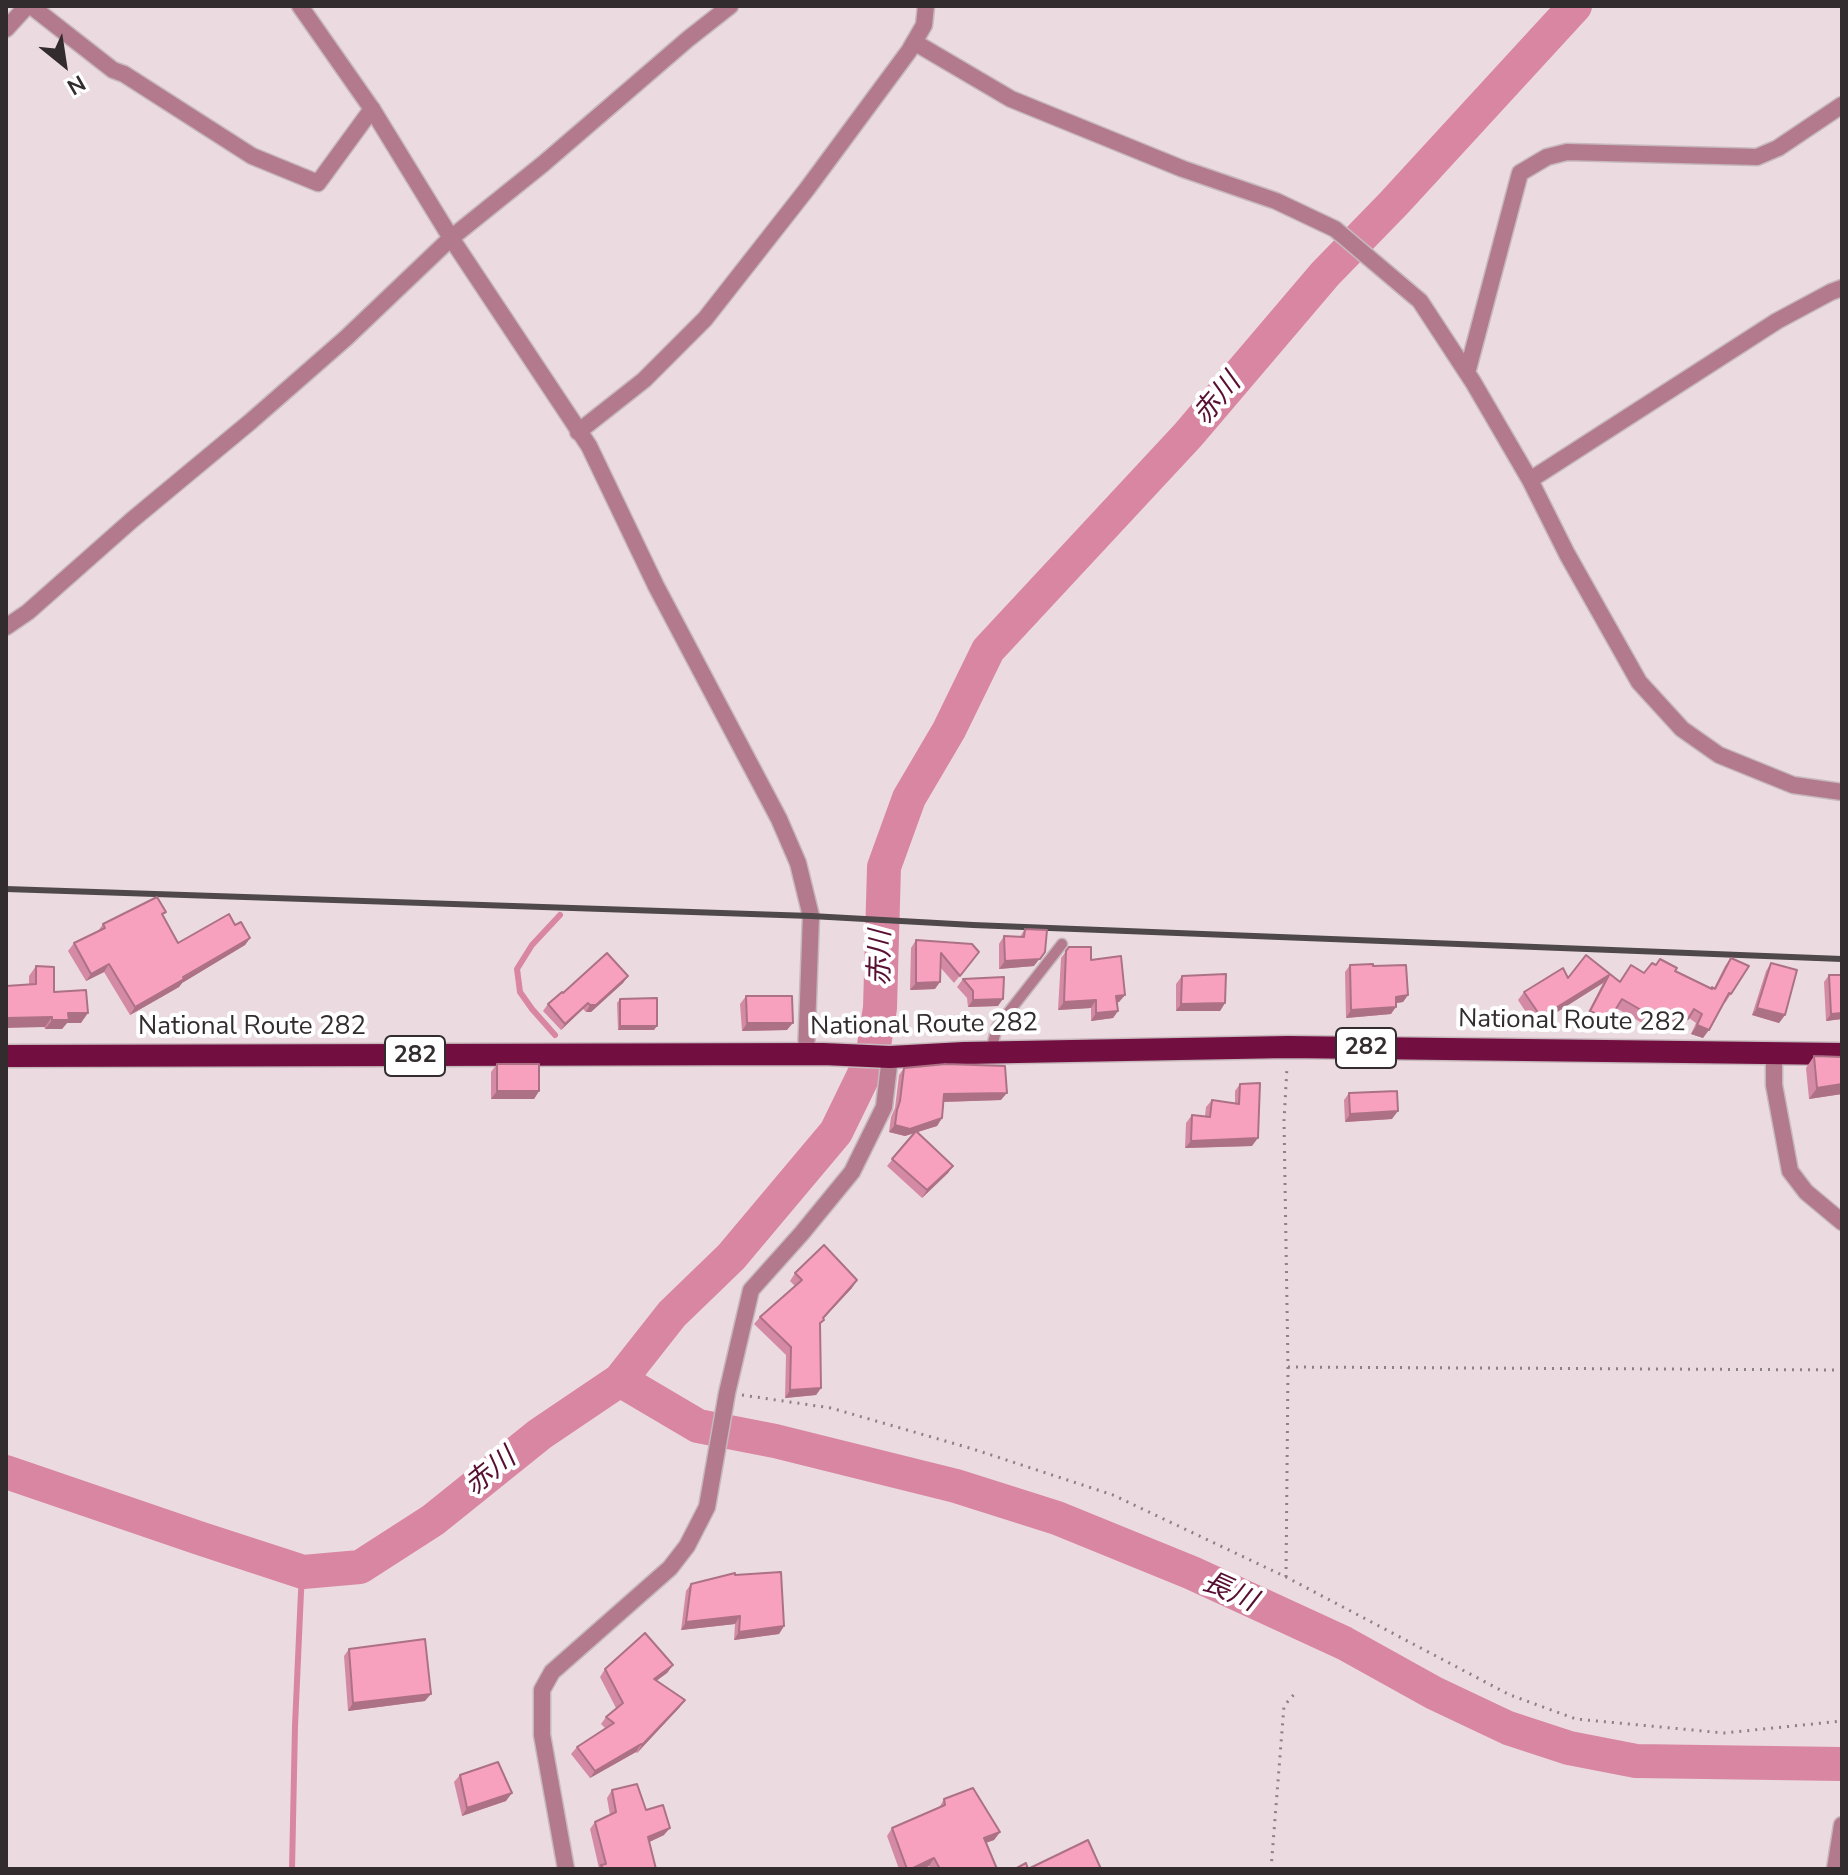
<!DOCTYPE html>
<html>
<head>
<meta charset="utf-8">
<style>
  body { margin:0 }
  #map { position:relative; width:1848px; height:1875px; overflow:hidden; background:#ebdbe0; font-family:"Nunito Sans",sans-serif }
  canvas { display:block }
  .frame { position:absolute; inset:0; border:8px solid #322c2e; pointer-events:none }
  .north { position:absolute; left:24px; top:24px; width:80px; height:80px; -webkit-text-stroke:6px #fff; paint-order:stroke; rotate:150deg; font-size:22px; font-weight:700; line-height:32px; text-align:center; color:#322c2e }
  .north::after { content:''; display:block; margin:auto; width:28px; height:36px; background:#322c2e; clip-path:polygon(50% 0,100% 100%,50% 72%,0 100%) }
</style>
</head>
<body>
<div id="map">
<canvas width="1848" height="1875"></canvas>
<div class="frame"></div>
<div class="north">N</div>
</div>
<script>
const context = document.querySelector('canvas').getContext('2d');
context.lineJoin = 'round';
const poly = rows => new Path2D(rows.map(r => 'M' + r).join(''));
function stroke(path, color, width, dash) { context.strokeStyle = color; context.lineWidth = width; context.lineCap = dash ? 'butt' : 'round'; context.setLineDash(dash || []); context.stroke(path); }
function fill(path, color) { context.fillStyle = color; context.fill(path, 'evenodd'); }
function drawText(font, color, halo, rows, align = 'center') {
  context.font = font + ' "Nunito Sans","Noto Sans JP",sans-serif'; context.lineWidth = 8; context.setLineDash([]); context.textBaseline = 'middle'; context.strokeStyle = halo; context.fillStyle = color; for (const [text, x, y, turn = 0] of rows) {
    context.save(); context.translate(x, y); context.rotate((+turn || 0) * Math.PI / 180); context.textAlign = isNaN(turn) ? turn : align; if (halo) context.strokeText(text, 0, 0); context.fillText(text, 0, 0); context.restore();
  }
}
stroke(poly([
  [555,1035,532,1009,520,992,517,969,532,945,560,915],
  [292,1869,295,1726,301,1592,303,1572]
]), '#d986a3', 6);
stroke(poly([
  [620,1380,698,1426,775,1441,956,1486,1057,1518,1192,1573,1344,1643,1434,1693,1508,1728,1569,1748,1636,1761,1842,1764],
  [6,1472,199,1538,303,1572,360,1567,433,1520,540,1434,620,1380,672,1314,731,1257,836,1132,872,1058,880,1008,884,867,909,798,949,730,988,650,1188,435,1325,274,1394,203,1575,6]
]), '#d986a3', 34);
const service = poly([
  [990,1054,997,1027,1062,944]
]);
const minor = poly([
  [31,6,113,70,124,74,252,156,318,183,372,109],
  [6,29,27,6],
  [914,42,1011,99,1183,169,1276,201,1335,229,1420,301,1473,382,1530,480,1567,554,1639,682,1682,729,1719,755,1793,785,1842,792],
  [1467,373,1520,173,1547,157,1567,152,1757,157,1778,148,1842,105],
  [578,432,644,380,705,319,807,189,909,51,924,25,926,6],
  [1530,480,1777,321,1831,292,1842,288],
  [6,627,28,612,132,520,250,422,346,338,451,238,543,164,688,39,730,6],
  [1774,1052,1774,1085,1790,1171,1806,1192,1842,1222],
  [566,1869,542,1735,542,1690,552,1672,670,1568,687,1546,707,1507,727,1393,751,1290,802,1233,852,1172,884,1107,890,1057],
  [1835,1869,1842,1825]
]);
const tertiary = poly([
  [300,6,372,109,451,238,589,446,656,586,779,819,798,863,811,916,806,1056]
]);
const trunk = poly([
  [6,1056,823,1054,890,1057,964,1053,1288,1047,1842,1054]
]);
stroke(service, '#c6b8bc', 13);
stroke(minor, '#c6b8bc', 19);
stroke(tertiary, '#c6b8bc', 19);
stroke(trunk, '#c6b8bc', 25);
stroke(poly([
  [1288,1367,1842,1370],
  [742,1395,831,1408,973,1449,1113,1495,1286,1577,1510,1695,1576,1719,1724,1733,1842,1721],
  [1286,1577,1288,1367,1284,1121,1287,1067],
  [1271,1869,1284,1706,1297,1691]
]), '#8c8185', 3, [2, 6]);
stroke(service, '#b37a8e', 10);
stroke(minor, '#b37a8e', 16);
stroke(tertiary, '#b37a8e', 16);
stroke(trunk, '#720e40', 22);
stroke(poly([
  [6,889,811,916,973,925,1842,959]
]), '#4f484a', 6);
fill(poly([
  [163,916,178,943,235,925,250,938,245,945,182,983,179,987,130,1015,104,972,86,981,68,951,74,943,98,931,103,924],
  [1025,929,1034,966,999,969,999,944,1004,936,1020,937],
  [916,940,979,952,954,983,940,967,935,989,910,990,911,948],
  [1069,947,1091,960,1125,995,1119,1002,1117,1003,1118,1011,1113,1018,1091,1021,1091,1008,1058,1010,1061,958],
  [1586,955,1620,982,1644,973,1675,971,1712,989,1714,988,1725,966,1731,958,1731,994,1725,1003,1724,1002,1703,1038,1691,1034,1696,1023,1689,1018,1682,1028,1642,1023,1616,1008,1603,1029,1584,1020,1603,983,1535,1026,1518,1000,1524,992,1568,978],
  [1771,963,1785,1015,1779,1023,1752,1015,1766,971],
  [1350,965,1373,966,1408,995,1403,1002,1396,1003,1391,1014,1346,1018,1345,972],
  [36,966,54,992,81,1023,67,1023,62,1029,45,1029,29,985,29,976],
  [1829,975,1842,1019,1826,1021,1824,982],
  [628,976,623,983,591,1012,586,1012,583,1009,561,1030,543,1011,548,1004,563,993],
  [1182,976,1225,1003,1220,1011,1176,1011,1176,984],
  [963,979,998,1006,968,1007,967,998,957,987],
  [746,996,787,1030,742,1031,740,1004],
  [620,999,654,1030,618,1030,617,1003],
  [1814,1056,1842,1057,1842,1094,1809,1099,1806,1068],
  [497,1064,539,1091,534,1099,491,1099,491,1072],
  [904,1068,1001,1100,944,1102,942,1118,937,1126,917,1132,953,1166,948,1173,922,1198,887,1166,914,1133,905,1136,889,1132,891,1117,895,1108,899,1075],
  [1240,1084,1252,1146,1185,1148,1186,1123,1192,1115,1205,1116,1206,1107,1212,1100,1235,1103,1235,1091],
  [1349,1093,1392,1119,1345,1122,1344,1100],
  [795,1273,852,1288,823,1319,824,1320,820,1325,821,1388,816,1395,785,1398,786,1355,754,1324,760,1317,795,1286,790,1281],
  [735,1575,784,1626,779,1634,734,1640,735,1624,681,1630,686,1591,691,1584],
  [349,1649,425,1701,348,1711,344,1656],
  [673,1665,667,1673,656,1681,685,1700,679,1708,637,1753,636,1752,590,1778,571,1754,577,1747,605,1728,601,1724,606,1717,616,1708,600,1677,605,1669],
  [460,1775,506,1801,462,1816,454,1782],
  [612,1790,646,1810,664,1835,649,1842,656,1869,598,1869,599,1868,590,1829,595,1822,610,1815,607,1798],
  [944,1799,1000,1832,994,1840,986,1843,997,1869,930,1869,929,1866,922,1869,899,1869,887,1836,892,1828,939,1808]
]), '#d48aa4');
fill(poly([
  [250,938,245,945,182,983,179,987,130,1015,135,1007],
  [1045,952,1034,966,999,969,1005,961],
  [109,964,104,972,86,981,91,974],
  [1609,975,1603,983,1535,1026,1541,1017],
  [628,976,623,983,591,1012,586,1012,590,1005],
  [940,982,935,989,910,990,916,983],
  [1125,995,1119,1002,1110,1003,1116,996],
  [1408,995,1403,1002,1390,1004,1396,997],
  [1003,999,998,1006,968,1007,973,1000],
  [1096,1000,1091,1008,1058,1010,1064,1002],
  [588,1003,583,1009,561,1030,565,1024],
  [1225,1003,1220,1011,1176,1011,1181,1004],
  [1396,1007,1391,1014,1346,1018,1351,1010],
  [1757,1008,1785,1015,1779,1023,1752,1015],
  [1118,1011,1113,1018,1091,1021,1096,1013],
  [68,1013,88,1013,81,1023,67,1023,62,1029,45,1029,52,1020],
  [1842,1013,1842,1019,1826,1021,1831,1014],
  [1648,1014,1688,1019,1682,1028,1642,1023],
  [52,1017,45,1027,6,1028,6,1018],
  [747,1023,793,1023,787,1030,742,1031],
  [1697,1025,1709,1030,1703,1038,1691,1034],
  [620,1026,657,1026,654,1030,618,1030],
  [1842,1084,1842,1094,1809,1099,1817,1088],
  [497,1091,539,1091,534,1099,491,1099],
  [1007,1093,1001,1100,939,1102,944,1094],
  [1398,1111,1392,1119,1345,1122,1350,1114],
  [942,1118,937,1126,905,1136,889,1132,895,1125],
  [1258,1138,1252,1146,1185,1148,1191,1141],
  [953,1166,948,1173,922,1198,927,1190],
  [857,1280,852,1288,817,1325,823,1318],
  [821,1388,816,1395,785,1398,790,1390],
  [740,1616,735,1624,681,1630,686,1622],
  [784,1626,779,1634,734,1640,739,1632],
  [673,1665,667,1673,648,1687,654,1679],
  [431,1694,425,1701,348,1711,353,1703],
  [685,1700,679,1708,637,1753,642,1745],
  [641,1744,636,1752,590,1778,595,1771],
  [512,1793,506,1801,462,1816,467,1808],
  [670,1828,664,1835,643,1845,648,1837],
  [1000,1832,994,1840,979,1845,984,1838],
  [934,1858,929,1866,922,1869,911,1869]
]), '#ad7186');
const building = poly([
  [157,897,166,912,162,914,178,943,229,914,235,925,241,922,250,938,183,977,184,979,135,1007,109,964,91,974,74,943,105,928,103,924,157,897],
  [1025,929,1047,930,1045,952,1040,959,1005,961,1004,936,1024,937,1025,929],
  [916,940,972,944,979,952,960,976,941,953,940,982,916,983,916,940],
  [1069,947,1091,947,1091,960,1121,956,1125,995,1116,996,1118,1011,1096,1013,1096,1000,1064,1002,1066,951,1069,947],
  [607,953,628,976,596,1005,590,1005,588,1003,565,1024,548,1004,562,992,563,993,607,953],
  [1586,955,1620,982,1631,965,1644,973,1652,963,1656,965,1660,959,1677,968,1675,971,1712,989,1712,987,1715,989,1731,958,1749,966,1731,994,1729,993,1709,1030,1697,1025,1702,1014,1694,1009,1688,1019,1648,1014,1622,999,1609,1020,1590,1011,1609,975,1541,1017,1524,992,1563,968,1568,978,1586,955],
  [1771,963,1797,970,1785,1015,1757,1008,1771,963],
  [1373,964,1373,966,1406,965,1408,995,1396,997,1396,1007,1351,1010,1350,965,1373,964],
  [36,966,54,967,54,992,86,990,88,1013,68,1013,69,1020,52,1020,52,1017,6,1018,6,986,36,984,36,966],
  [1226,974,1225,1003,1181,1004,1182,976,1226,974],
  [1829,975,1842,975,1842,1013,1831,1014,1829,975],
  [1004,977,1003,999,973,1000,973,991,963,979,1004,977],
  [746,996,792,996,793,1023,747,1023,746,996],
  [657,998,657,1026,620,1026,620,999,657,998],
  [1814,1056,1842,1057,1842,1084,1817,1088,1814,1056],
  [497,1064,539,1064,539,1091,497,1091,497,1064],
  [946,1064,1005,1066,1007,1093,944,1094,942,1118,910,1129,895,1125,897,1110,900,1101,904,1068,946,1064],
  [1260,1083,1258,1138,1191,1141,1192,1115,1210,1117,1212,1100,1239,1104,1240,1084,1260,1083],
  [1397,1091,1398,1111,1350,1114,1349,1093,1397,1091],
  [916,1131,953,1166,927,1190,892,1159,916,1131],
  [824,1245,857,1280,823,1318,824,1320,820,1323,821,1388,790,1390,791,1347,760,1317,802,1280,795,1273,824,1245],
  [781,1572,784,1626,739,1632,740,1616,686,1622,691,1584,735,1573,735,1575,781,1572],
  [645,1633,673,1665,654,1679,685,1700,642,1745,641,1744,595,1771,577,1747,614,1723,606,1717,623,1703,605,1669,645,1633],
  [425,1639,431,1694,353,1703,349,1649,425,1639],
  [498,1762,512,1793,467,1808,460,1775,498,1762],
  [637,1784,646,1810,663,1805,670,1828,648,1837,656,1869,603,1869,601,1865,606,1864,595,1822,616,1812,612,1790,637,1784],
  [973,1788,1000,1832,984,1838,997,1869,940,1869,934,1858,911,1869,907,1869,892,1828,945,1805,944,1799,973,1788],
  [1088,1840,1101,1869,1028,1869,1088,1840],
  [1026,1863,1028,1869,1015,1869,1026,1863]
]);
fill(building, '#f7a1bf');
stroke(building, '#ad7186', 2);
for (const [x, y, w] of [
  [1366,1048,60],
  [415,1056,60]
]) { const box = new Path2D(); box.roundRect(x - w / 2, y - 20, w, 40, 6); context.fillStyle = '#fff'; context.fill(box); stroke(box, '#322c2e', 2); }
drawText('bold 24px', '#322c2e', null, [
  ["282",1366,1048],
  ["282",415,1056]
]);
drawText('26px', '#322c2e', '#fff', [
  ["National Route 282",1572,1022,1],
  ["National Route 282",924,1026,-1],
  ["National Route 282",252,1028]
]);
drawText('italic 28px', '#590f32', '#fff', [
  ["赤川",1218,400,-50],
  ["赤川",882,958,-89],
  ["赤川",491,1473,-39],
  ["長川",1229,1593,24]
]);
</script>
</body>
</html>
